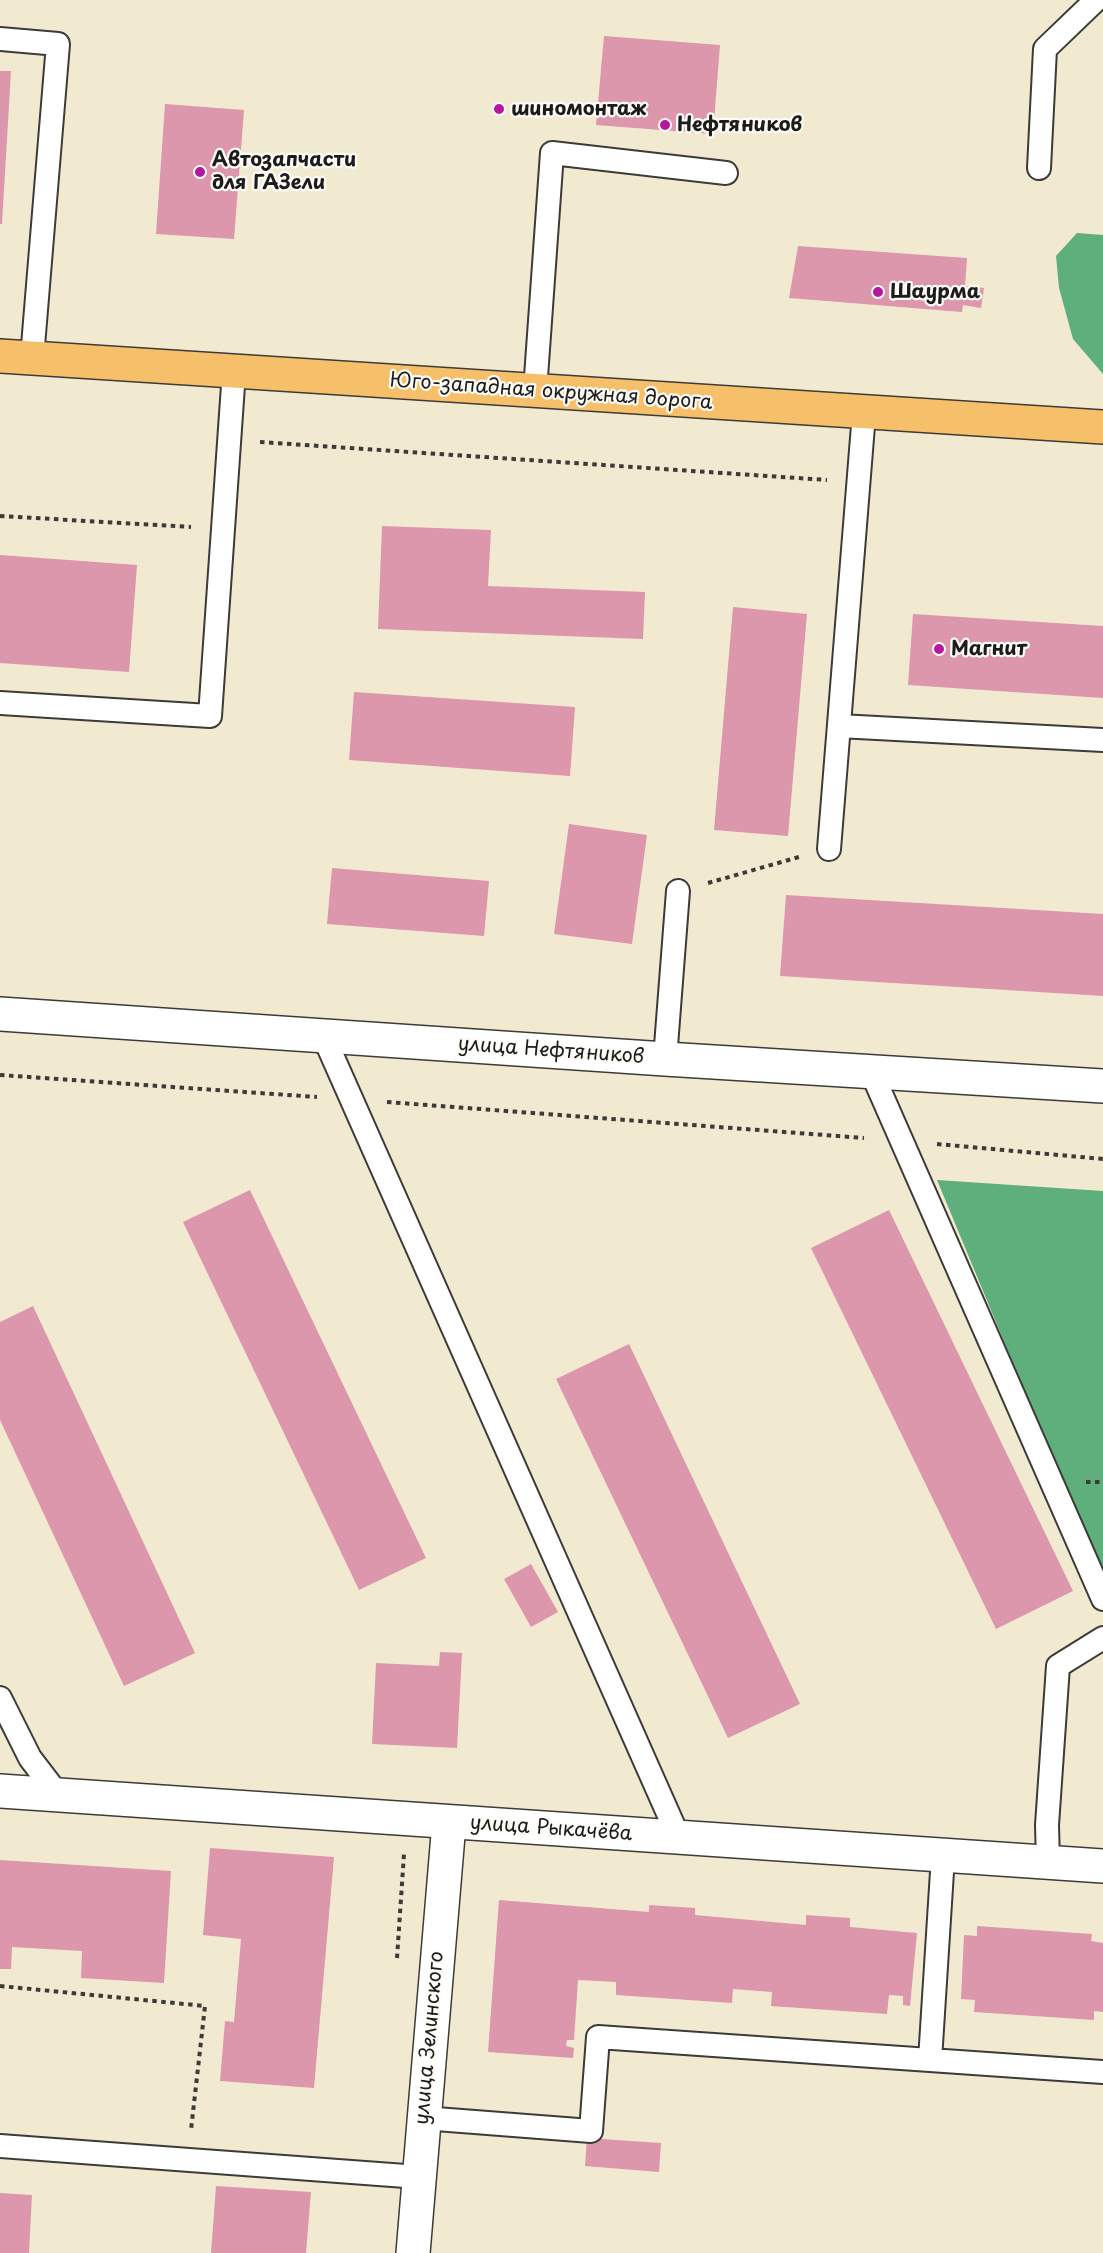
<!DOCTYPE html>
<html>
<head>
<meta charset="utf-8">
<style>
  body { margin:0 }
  canvas { display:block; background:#f2e9d1 }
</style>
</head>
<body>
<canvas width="1103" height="2253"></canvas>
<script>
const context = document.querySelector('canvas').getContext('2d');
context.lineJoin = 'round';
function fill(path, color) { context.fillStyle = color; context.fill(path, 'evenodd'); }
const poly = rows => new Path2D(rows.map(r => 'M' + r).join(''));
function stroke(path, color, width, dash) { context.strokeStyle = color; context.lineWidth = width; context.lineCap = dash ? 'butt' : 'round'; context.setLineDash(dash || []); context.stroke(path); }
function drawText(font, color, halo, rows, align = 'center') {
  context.font = font + ' "Playpen Sans",sans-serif'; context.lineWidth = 4.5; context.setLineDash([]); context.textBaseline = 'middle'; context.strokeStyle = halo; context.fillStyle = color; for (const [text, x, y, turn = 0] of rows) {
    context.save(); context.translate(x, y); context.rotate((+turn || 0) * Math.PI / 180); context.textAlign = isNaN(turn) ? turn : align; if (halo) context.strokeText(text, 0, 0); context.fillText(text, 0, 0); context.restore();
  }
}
fill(poly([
  [1077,233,1103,235,1103,374,1073,339,1059,288,1056,256],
  [937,1180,1103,1191,1103,1571,1093,1556]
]), '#5eaf7b');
fill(poly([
  [604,36,720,45,713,134,596,125],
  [0,71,11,71,2,224,0,224],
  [165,104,244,110,234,239,156,234],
  [798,246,967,258,965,286,984,288,981,308,963,305,962,312,789,298],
  [382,526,491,530,488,586,645,592,643,639,378,629],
  [0,555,137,565,129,672,0,663],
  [733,607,807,614,788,836,714,830],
  [913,614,1103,626,1103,698,908,685],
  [354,692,575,707,570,776,349,760],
  [569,824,647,835,632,944,554,934],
  [332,868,489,881,484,936,327,924],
  [786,895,1103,914,1103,996,780,976],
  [250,1190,426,1558,359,1590,183,1222],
  [889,1210,1073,1591,996,1629,811,1248],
  [33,1306,195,1653,124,1686,0,1420,0,1322],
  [629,1344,800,1704,728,1738,556,1379],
  [531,1564,558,1612,531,1627,504,1579],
  [440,1652,462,1653,457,1748,372,1744,376,1663,439,1666],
  [210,1848,334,1857,314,2088,220,2081,225,2021,234,2022,241,1939,203,1935],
  [0,1860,171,1871,164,1983,81,1978,82,1951,12,1947,11,1969,0,1969],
  [499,1900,649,1912,649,1905,695,1908,695,1915,806,1925,806,1915,850,1918,850,1927,917,1933,910,2006,903,2005,903,1996,889,1995,887,2014,771,2006,772,1992,733,1989,732,2003,616,1995,616,1982,578,1980,574,2040,567,2040,566,2046,574,2048,573,2058,488,2052],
  [977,1926,1092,1934,1091,1941,1103,1943,1103,2012,1094,2011,1094,2020,974,2012,975,2000,961,1999,964,1935,977,1936],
  [587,2138,661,2143,659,2172,585,2166],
  [216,2186,311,2192,306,2253,211,2253],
  [0,2193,32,2195,29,2253,0,2253]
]), '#dc97ac');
const lane = poly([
  [0,39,58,44,32,358],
  [1039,168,1045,49,1096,0],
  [535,391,552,153,726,173],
  [0,703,210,716,234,371],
  [839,726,1103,740],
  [829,849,864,413],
  [323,1035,679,1838],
  [665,1059,678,891],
  [871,1071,1103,1599],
  [0,1698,30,1758,59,1796],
  [1048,1862,1047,1825,1058,1666,1103,1638],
  [930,2060,1103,2072],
  [423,2118,591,2131,598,2037,930,2060,943,1856],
  [0,2146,419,2177]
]);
const street = poly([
  [0,1014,665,1059,1103,1086],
  [0,1791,1103,1866],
  [413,2253,449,1823]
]);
const highway = poly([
  [0,356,1103,427]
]);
stroke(lane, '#3c3b37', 26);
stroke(street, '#3c3b37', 36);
stroke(highway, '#3c3b37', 36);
stroke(poly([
  [260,442,827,480],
  [0,516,191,527],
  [708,883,799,857],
  [0,1075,317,1097],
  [387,1102,864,1138],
  [937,1144,1103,1159],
  [1086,1482,1103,1482],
  [397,1958,404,1854],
  [0,1986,205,2006,191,2130]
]), '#3c3b37', 4, [4.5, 4.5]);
stroke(lane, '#fff', 22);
stroke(street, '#fff', 33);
stroke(highway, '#f6c06b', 33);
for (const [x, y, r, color] of [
  [499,109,6,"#b5179e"],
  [665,125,6,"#b5179e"],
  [200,172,6,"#b5179e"],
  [878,292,6,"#b5179e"],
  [939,649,6,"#b5179e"]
]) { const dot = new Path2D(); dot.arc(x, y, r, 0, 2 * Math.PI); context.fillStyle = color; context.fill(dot); stroke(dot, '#fdfcf7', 2); }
drawText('bold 20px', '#1c1c1c', '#fdfcf7', [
  ["шиномонтаж",511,109],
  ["Нефтяников",677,125],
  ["Автозапчасти",212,160],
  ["для ГАЗели",212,183],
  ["Шаурма",890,292],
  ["Магнит",951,649]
], 'left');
drawText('20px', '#1c1c1c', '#fdfcf7', [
  ["Юго-западная окружная дорога",551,392,4],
  ["улица Нефтяников",551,1051,4],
  ["улица Рыкачёва",551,1829,4],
  ["улица Зелинского",430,2038,-85]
]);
</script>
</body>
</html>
